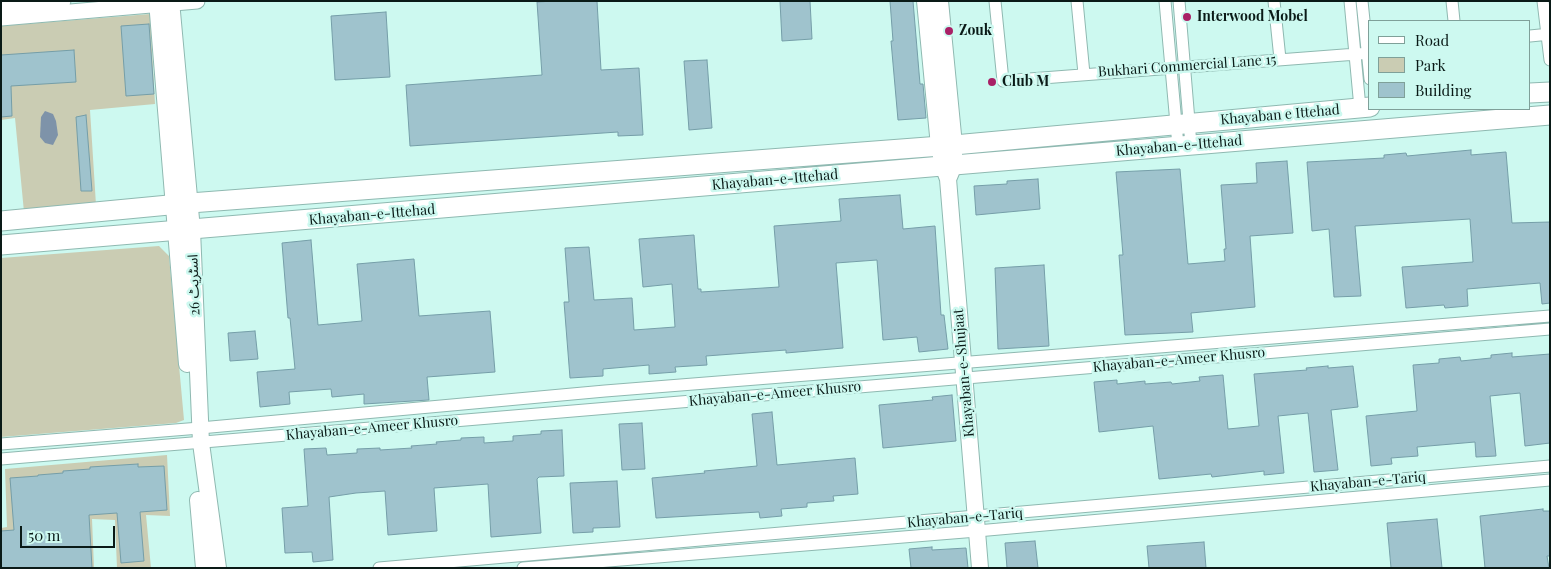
<!DOCTYPE html>
<html>
<head>
<meta charset="utf-8">
<style>
  body { margin:0 }
  #map { position:relative; width:1551px; height:569px; overflow:hidden; background:#cdf9f0; font-family:"Playfair Display",serif }
  canvas { display:block }
  .frame { position:absolute; inset:0; border:2px solid #0a1a17; pointer-events:none }
  .legend { position:absolute; left:1368px; top:20px; width:162px; height:90px; box-sizing:border-box; background:#cdf9f0; border:1px solid #7fa099; margin:0; padding:6px 9px; list-style:none; font-size:15px; color:#0a1a17 }
  .legend li { display:flex; align-items:center; gap:10px; height:25px }
  .legend b { width:25px; border:1px solid #7fa099 }
  .scale { position:absolute; left:20px; top:526px; width:95px; height:22px; box-sizing:border-box; border:2px solid #0a1a17; border-top:0; padding-left:6px; font-size:15px; line-height:18px; white-space:nowrap; color:#0a1a17; -webkit-text-stroke:4px #cdf9f0; paint-order:stroke }
</style>
</head>
<body>
<div id="map">
<canvas width="1551" height="569"></canvas>
<div class="frame"></div>
<ul class="legend">
<li><b style="height:6px;background:#fff"></b>Road</li>
<li><b style="height:14px;background:#caccb3"></b>Park</li>
<li><b style="height:14px;background:#9fc3cd"></b>Building</li>
</ul>
<div class="scale">50 m</div>
</div>
<script>
const context = document.querySelector('canvas').getContext('2d');
context.lineJoin = 'round';
function fill(path, color) { context.fillStyle = color; context.fill(path, 'evenodd'); }
const poly = rows => new Path2D(rows.map(r => 'M' + r).join(''));
function stroke(path, color, width, dash) { context.strokeStyle = color; context.lineWidth = width; context.lineCap = dash ? 'butt' : 'round'; context.setLineDash(dash || []); context.stroke(path); }
function drawText(font, color, halo, rows, align = 'center') {
  context.font = font + ' "Playfair Display","Noto Sans Arabic",serif'; context.lineWidth = 5; context.setLineDash([]); context.textBaseline = 'middle'; context.strokeStyle = halo; context.fillStyle = color; for (const [text, x, y, turn = 0] of rows) {
    context.save(); context.translate(x, y); context.rotate((+turn || 0) * Math.PI / 180); context.textAlign = isNaN(turn) ? turn : align; if (halo) context.strokeText(text, 0, 0); context.fillText(text, 0, 0); context.restore();
  }
}
fill(poly([
  [150,14,155,104,90,110,96,205,24,212,15,118,1,120,1,26],
  [159,246,169,256,184,420,176,423,1,437,1,258],
  [167,455,170,516,146,515,151,568,117,568,115,520,92,519,94,568,1,568,1,528,7,527,5,469]
]), '#caccb3');
fill(poly([
  [45,111,53,114,56,121,58,135,53,145,45,143,40,137,41,117]
]), '#7e93a9');
const building = poly([
  [554,1,597,1,601,70,639,68,643,135,618,136,618,132,410,146,406,85,542,75,537,2,554,1],
  [780,1,810,1,812,39,782,41,780,1],
  [890,1,913,1,920,84,923,84,926,118,898,120,891,41,893,41,890,1],
  [386,12,390,77,335,80,331,16,386,12],
  [149,24,154,94,126,96,121,26,149,24],
  [74,50,76,82,11,86,12,116,1,117,1,55,74,50],
  [707,60,712,128,689,130,684,61,707,60],
  [86,115,92,191,81,191,76,117,86,115],
  [1471,150,1471,155,1506,152,1512,223,1550,222,1550,303,1542,304,1540,283,1467,289,1468,306,1445,308,1444,305,1406,308,1402,267,1473,262,1470,219,1355,226,1361,296,1334,297,1329,229,1312,231,1307,162,1384,158,1384,155,1406,153,1407,156,1471,150],
  [1287,161,1293,233,1250,236,1255,307,1191,313,1193,332,1125,335,1119,255,1123,255,1116,172,1180,169,1188,264,1225,261,1224,249,1226,249,1221,185,1257,183,1256,163,1287,161],
  [1038,179,1040,209,976,215,974,186,1007,184,1007,181,1038,179],
  [900,195,903,229,935,226,941,315,944,315,948,349,919,352,917,337,883,340,877,260,836,263,843,348,786,353,786,350,706,356,707,365,675,367,676,372,649,374,649,365,603,369,603,376,570,378,564,302,569,302,565,248,589,247,594,300,632,298,634,330,675,327,672,284,643,287,639,239,694,235,698,289,701,289,701,292,779,287,774,226,841,221,839,199,900,195],
  [311,240,318,325,362,321,357,264,414,259,419,316,490,311,495,372,427,377,429,400,364,404,364,394,332,397,331,389,289,392,290,404,260,407,257,372,295,369,290,318,288,318,282,243,311,240],
  [1044,265,1049,346,998,349,995,268,1044,265],
  [255,331,258,359,230,361,228,333,255,331],
  [1512,353,1512,357,1550,354,1550,443,1525,446,1520,393,1490,396,1496,456,1476,457,1475,442,1417,447,1418,456,1391,458,1392,464,1371,466,1366,416,1417,411,1413,365,1439,363,1439,359,1460,357,1461,361,1491,358,1491,355,1512,353],
  [1328,366,1328,368,1353,366,1358,407,1331,410,1338,470,1314,472,1308,413,1278,416,1284,473,1264,475,1264,471,1212,477,1211,474,1159,479,1153,426,1099,432,1094,382,1117,380,1117,384,1145,381,1145,384,1171,382,1172,384,1200,381,1199,377,1223,375,1228,429,1259,426,1254,374,1307,370,1306,368,1328,366],
  [952,395,956,441,883,448,879,405,933,400,932,397,952,395],
  [772,412,777,465,855,458,858,494,833,496,834,501,807,503,807,507,781,509,782,516,760,518,759,512,656,518,652,478,705,473,704,471,757,466,752,414,772,412],
  [642,423,645,469,622,470,619,424,642,423],
  [562,430,564,476,539,477,537,479,541,533,491,537,488,484,434,488,437,531,411,533,388,535,385,491,356,493,329,497,333,560,313,562,312,552,285,553,282,508,308,506,304,449,326,448,327,455,357,453,357,449,380,448,380,450,412,448,411,446,437,444,436,442,461,440,461,438,484,437,484,443,513,441,513,436,541,434,541,431,562,430],
  [138,464,138,467,164,466,167,510,140,512,144,561,121,563,117,513,89,515,92,568,1,568,1,531,14,530,10,478,38,476,38,475,63,473,63,471,90,469,90,467,138,464],
  [617,481,620,527,593,528,593,532,573,533,570,483,617,481],
  [1543,509,1543,511,1550,511,1550,556,1547,556,1549,568,1485,568,1480,516,1543,509],
  [1437,519,1442,568,1391,568,1387,523,1437,519],
  [1035,541,1038,568,1007,568,1005,543,1035,541],
  [1204,542,1206,568,1149,568,1147,546,1204,542],
  [932,547,932,550,966,548,968,568,911,568,909,549,932,547]
]);
fill(building, '#9fc3cd');
stroke(building, '#759ea8', 1);
const minor = poly([
  [995,1,1003,81,1370,53],
  [1077,1,1084,74],
  [1165,1,1178,146],
  [1179,1,1191,145],
  [1274,1,1280,59],
  [1350,1,1360,108],
  [1362,1,1370,79],
  [1452,1,1454,21],
  [1543,1,1550,60],
  [1530,36,1550,34],
  [1,444,200,428,605,391,1550,316],
  [1,459,1550,329],
  [379,568,1550,466],
  [523,568,977,531,1550,480]
]);
const tertiary = poly([
  [1,8,63,1],
  [1,18,197,1]
]);
const secondary = poly([
  [157,1,187,364],
  [171,1,192,230,201,443,218,568],
  [925,1,939,146,943,166,948,179,980,568],
  [940,1,954,145,954,165,949,177],
  [198,500,204,568]
]);
const primary = poly([
  [1530,93,1550,92],
  [1,221,190,203,954,145,1370,107],
  [1,245,1550,115]
]);
stroke(minor, '#8fb9b1', 13);
stroke(tertiary, '#8fb9b1', 17);
stroke(secondary, '#8fb9b1', 18);
stroke(primary, '#8fb9b1', 21);
stroke(minor, '#fff', 11);
stroke(tertiary, '#fff', 15);
stroke(secondary, '#fff', 16);
stroke(primary, '#fff', 19);
for (const [x, y, r, color] of [
  [1187,17,5,"#a92066"],
  [949,31,5,"#a92066"],
  [992,82,5,"#a92066"]
]) { const dot = new Path2D(); dot.arc(x, y, r, 0, 2 * Math.PI); context.fillStyle = color; context.fill(dot); stroke(dot, '#cdf9f0', 2); }
drawText('bold 14px', '#0a1a17', '#cdf9f0', [
  ["Interwood Mobel",1197,17],
  ["Zouk",959,31],
  ["Club M",1002,82]
], 'left');
drawText('14px', '#0a1a17', '#cdf9f0', [
  ["Bukhari Commercial Lane 15",1187,66,-4],
  ["Khayaban e Ittehad",1280,115,-5],
  ["Khayaban-e-Ittehad",1179,146,-5],
  ["Khayaban-e-Ittehad",775,180,-5],
  ["Khayaban-e-Ittehad",372,215,-5],
  ["اسٹریٹ 26",194,285,-92],
  ["Khayaban-e-Ameer Khusro",1179,360,-5],
  ["Khayaban-e-Shujaat",964,373,-95],
  ["Khayaban-e-Ameer Khusro",775,394,-5],
  ["Khayaban-e-Ameer Khusro",372,428,-5],
  ["Khayaban-e-Tariq",1368,482,-5],
  ["Khayaban-e-Tariq",965,518,-5]
]);
</script>
</body>
</html>
